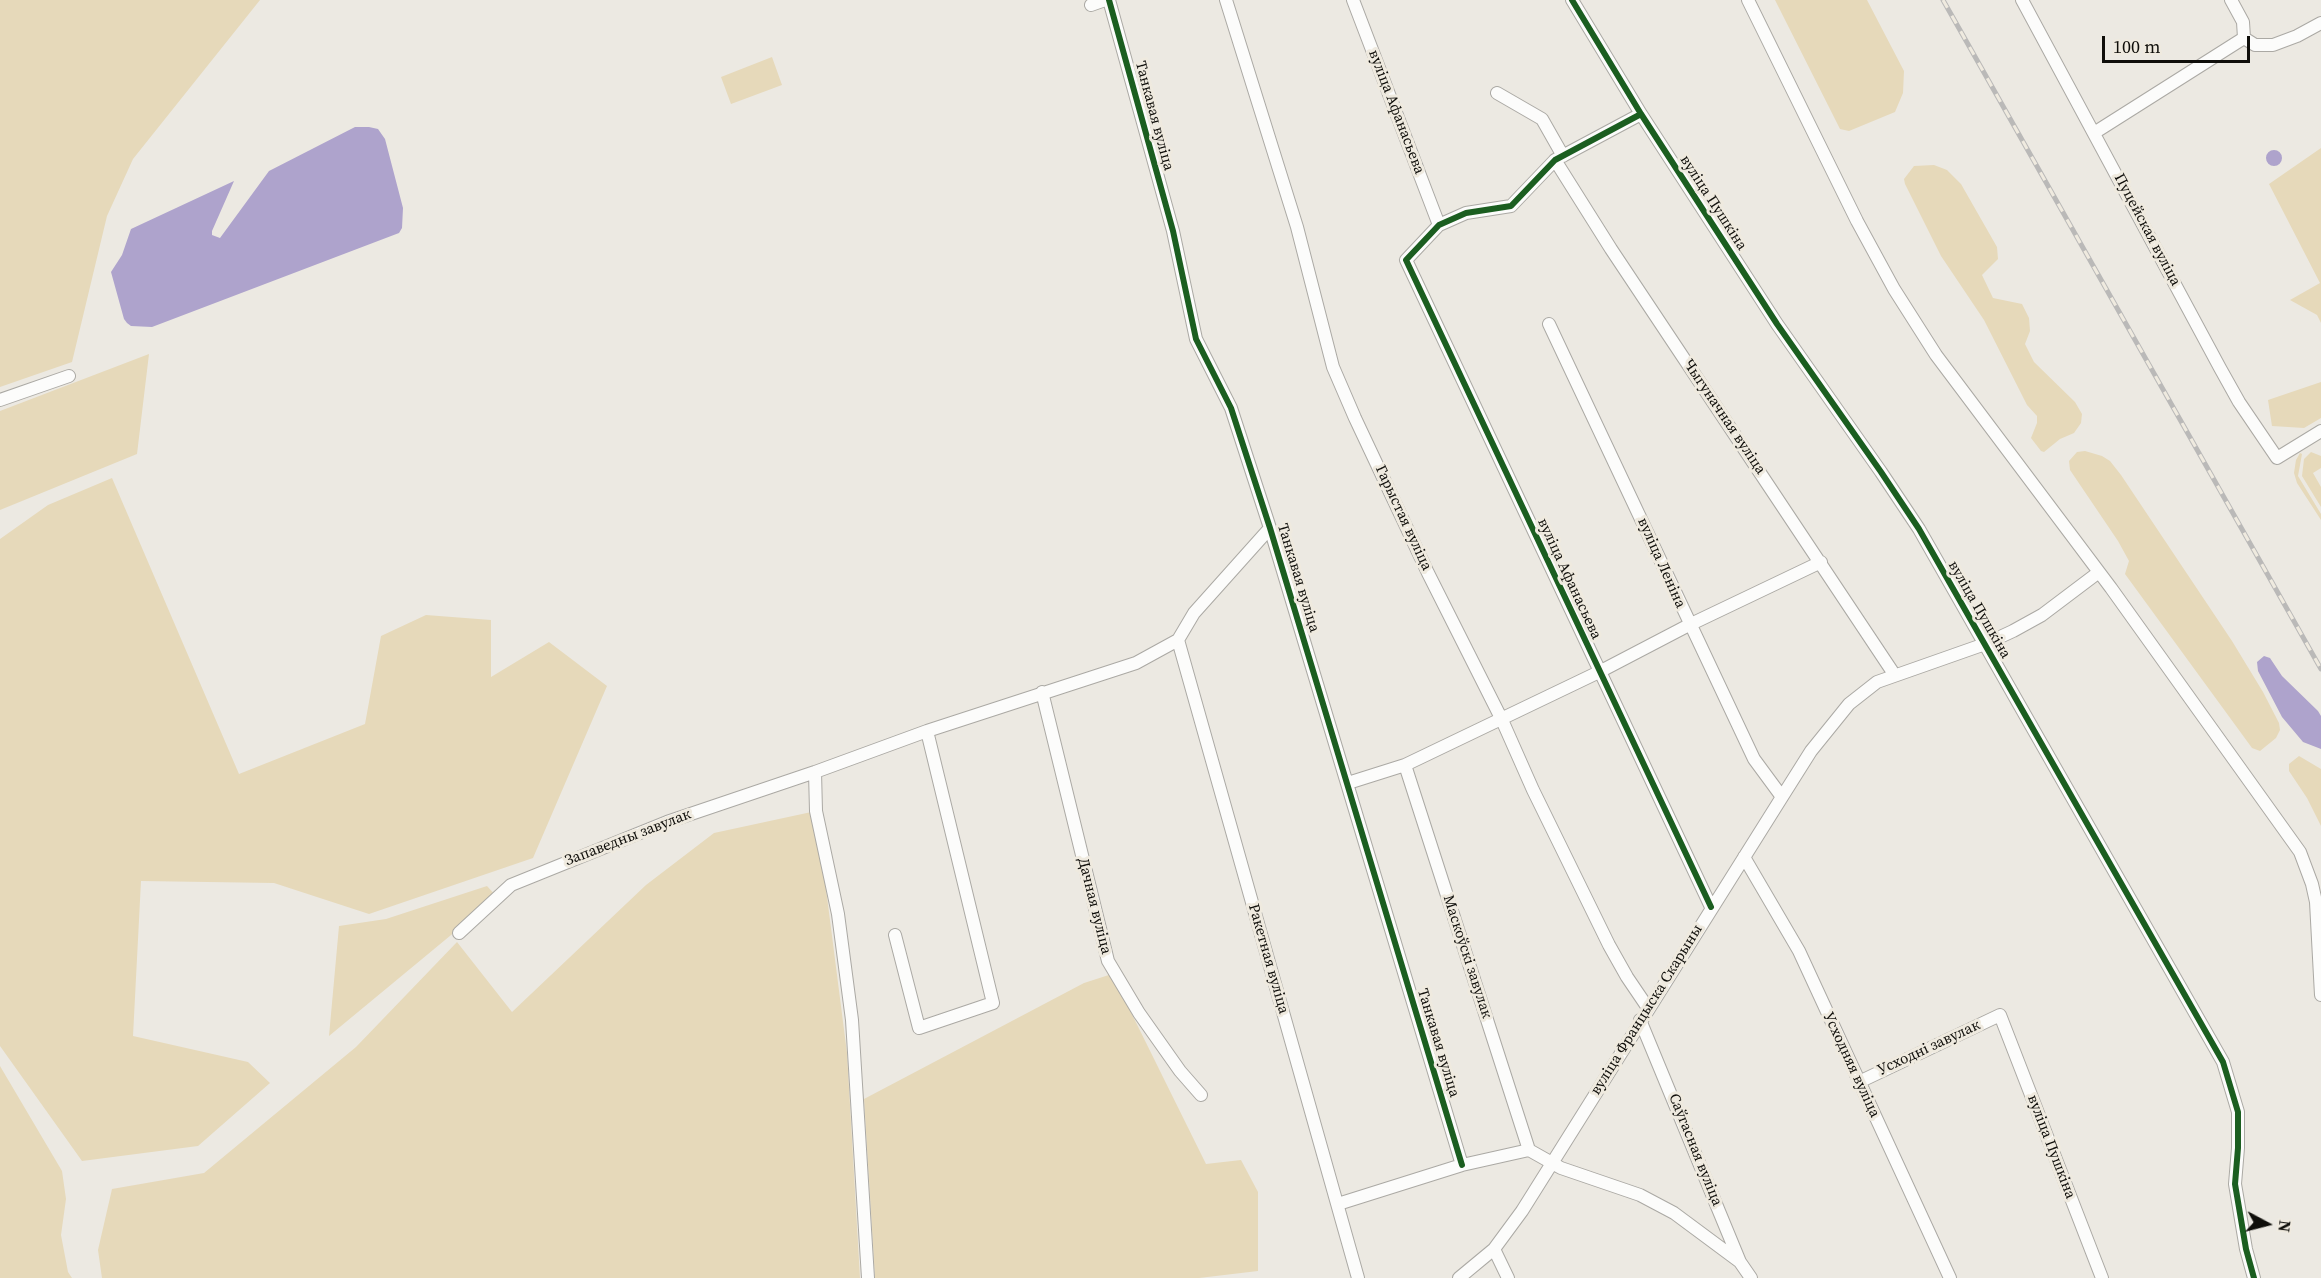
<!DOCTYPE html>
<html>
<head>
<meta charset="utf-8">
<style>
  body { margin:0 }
  #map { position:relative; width:2321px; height:1278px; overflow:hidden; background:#ece9e2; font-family:"Source Serif 4",serif }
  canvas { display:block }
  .north { position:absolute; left:2237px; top:1194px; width:60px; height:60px; -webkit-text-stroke:4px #efeadf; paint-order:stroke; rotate:97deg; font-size:16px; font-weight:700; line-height:24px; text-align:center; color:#0f0e0a }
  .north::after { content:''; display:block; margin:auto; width:21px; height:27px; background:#0f0e0a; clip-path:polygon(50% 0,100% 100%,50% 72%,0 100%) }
  .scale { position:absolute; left:2102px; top:36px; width:148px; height:27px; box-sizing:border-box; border:3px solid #0f0e0a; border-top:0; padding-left:8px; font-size:18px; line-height:21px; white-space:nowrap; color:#0f0e0a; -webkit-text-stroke:4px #efeadf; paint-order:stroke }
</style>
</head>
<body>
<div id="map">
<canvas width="2321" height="1278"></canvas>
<div class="north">N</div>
<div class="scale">100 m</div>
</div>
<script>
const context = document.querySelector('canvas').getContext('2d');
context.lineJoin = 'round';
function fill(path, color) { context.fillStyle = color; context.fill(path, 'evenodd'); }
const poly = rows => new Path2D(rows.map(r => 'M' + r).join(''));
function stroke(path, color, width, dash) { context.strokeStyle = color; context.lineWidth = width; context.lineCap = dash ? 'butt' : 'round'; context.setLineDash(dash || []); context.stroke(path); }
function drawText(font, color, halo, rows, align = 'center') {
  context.font = font + ' "Source Serif 4",serif'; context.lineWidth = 6; context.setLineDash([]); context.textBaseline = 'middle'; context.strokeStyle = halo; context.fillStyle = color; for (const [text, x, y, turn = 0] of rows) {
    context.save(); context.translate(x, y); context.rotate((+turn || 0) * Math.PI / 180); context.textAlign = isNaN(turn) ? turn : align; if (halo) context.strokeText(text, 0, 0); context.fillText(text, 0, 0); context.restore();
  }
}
fill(poly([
  [0,0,260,0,133,159,107,216,72,362,0,387],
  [1775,0,1867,0,1904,71,1903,93,1895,112,1849,131,1840,129],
  [772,57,782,85,731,104,721,77],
  [2321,148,2321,323,2317,315,2290,300,2320,283,2269,184],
  [1934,165,1947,170,1961,184,1997,247,1998,259,1982,275,1993,298,2022,304,2029,318,2030,331,2025,344,2034,362,2075,402,2082,414,2081,423,2074,433,2060,439,2044,452,2041,451,2031,438,2037,423,2037,416,2027,405,1984,320,1941,256,1905,184,1904,179,1914,166],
  [149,354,137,454,0,510,0,411],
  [2321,382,2321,418,2304,428,2272,426,2268,400],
  [2085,451,2102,456,2110,461,2121,475,2232,641,2263,692,2279,723,2280,730,2276,738,2260,751,2252,748,2125,574,2129,561,2118,541,2070,470,2069,461,2077,452],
  [2311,452,2321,456,2321,468,2313,473,2321,487,2321,507,2302,476,2304,459],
  [2300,453,2302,454,2298,476,2321,514,2321,520,2297,483,2294,473,2296,460],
  [112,478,239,774,365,724,381,636,426,615,491,620,491,677,549,642,607,686,533,858,369,914,274,883,141,881,133,1036,248,1062,270,1083,198,1146,82,1161,0,1046,0,539,48,505],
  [2299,756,2321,769,2321,826,2307,798,2289,771,2289,764],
  [816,811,847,1053,860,1278,102,1278,98,1250,112,1189,204,1173,356,1047,457,942,512,1012,646,885,714,833],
  [487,886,497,897,329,1036,339,926,386,919],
  [1112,974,1206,1164,1241,1160,1258,1192,1258,1271,1199,1278,875,1278,864,1099,1084,983],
  [0,1066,62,1171,66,1199,61,1235,68,1272,72,1278,0,1278]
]), '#e6d9ba');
fill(poly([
  [355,127,369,127,378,129,385,139,403,208,402,228,399,233,152,327,131,326,127,323,124,319,111,272,122,255,131,229,234,181,212,231,212,235,220,238,269,171],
  '2266 158a8 8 0 1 1 16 0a8 8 0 1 1-16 0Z',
  [2264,656,2270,658,2282,676,2318,711,2321,716,2321,749,2303,742,2282,717,2258,671,2257,662]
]), '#aea3cc');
const minor = poly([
  [1109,0,1173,231,1196,339,1231,408,1270,528,1462,1165],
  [1226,0,1297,227,1333,367,1355,418,1428,573,1502,720,1533,790,1609,945,1627,977,1648,1008],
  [1353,0,1439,225],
  [1572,0,1641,114,1777,324,1881,472,1919,529,2223,1062,2238,1112,2238,1148,2235,1184,2246,1249,2254,1278],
  [1748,0,1857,221,1894,289,1936,355,2111,588,2300,852,2312,884,2316,902,2321,995],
  [2022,0,2220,368,2239,402,2277,458,2321,431],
  [2231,0,2243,22,2244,38],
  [1091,5,1105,0],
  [2244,38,2255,45,2273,45,2297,36,2321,23],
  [1497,93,1542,119,1563,156],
  [1641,114,1555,160,1511,206,1466,213,1439,225,1406,260,1711,907],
  [2094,133,2244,38],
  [1555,160,1611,249,1894,674],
  [1549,324,1754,759,1782,797],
  [0,400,69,376],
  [1178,640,1358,1278],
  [1042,692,1108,961,1139,1013,1180,1071,1201,1095],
  [1405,765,1529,1150],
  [815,772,816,811,838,914,852,1020,868,1278],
  [1348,783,1405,765,1599,672,1689,625,1821,562],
  [1744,857,1799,951,1950,1278],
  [459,933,511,885,667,822,815,772,927,731,1136,663,1178,640,1194,613,1270,528],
  [895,935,919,1028,993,1003,927,731],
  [1640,1020,1740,1262,1751,1278],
  [1859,1082,2000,1015,2102,1278],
  [1338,1204,1462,1165,1529,1150,1561,1168,1640,1195,1674,1213,1740,1262],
  [1494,1249,1508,1278],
  [1459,1278,1494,1249,1522,1211,1782,797,1811,751,1849,704,1877,682,1985,644,2013,631,2042,615,2099,572]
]);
stroke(minor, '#aba9a4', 14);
stroke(minor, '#fcfcfb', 12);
const rail = poly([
  [1943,0,2321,669]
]);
stroke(rail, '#bab9b8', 5);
stroke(rail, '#efeadf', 3, [9]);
stroke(poly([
  [1109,0,1173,231,1196,339,1231,408,1270,528,1462,1165],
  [1572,0,1641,114,1777,324,1881,472,1919,529,2223,1062,2238,1112,2238,1148,2235,1184,2246,1249,2254,1278],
  [1641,114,1555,160,1511,206,1466,213,1439,225,1406,260,1711,907]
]), '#1b5e20', 6);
drawText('15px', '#0f0e0a', '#efeadf', [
  ["вуліца Афанасьева",1396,112,69],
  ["Танкавая вуліца",1154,116,75],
  ["вуліца Пушкіна",1713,203,57],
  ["Пуцейская вуліца",2147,230,62],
  ["Чыгуначная вуліца",1724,417,56],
  ["Гарыстая вуліца",1403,518,65],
  ["вуліца Леніна",1661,563,66],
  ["Танкавая вуліца",1298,578,73],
  ["вуліца Афанасьева",1569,579,65],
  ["вуліца Пушкіна",1979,610,60],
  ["Запаведны завулак",628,838,-21],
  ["Дачная вуліца",1094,906,76],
  ["Маскоўскі завулак",1467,957,72],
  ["Ракетная вуліца",1268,959,74],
  ["вуліца Францыска Скарыны",1647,1010,-58],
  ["Танкавая вуліца",1438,1043,73],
  ["Усходні завулак",1929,1048,-25],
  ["Усходняя вуліца",1851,1065,65],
  ["вуліца Пушкіна",2051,1147,69],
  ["Саўгасная вуліца",1695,1150,68]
]);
</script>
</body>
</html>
